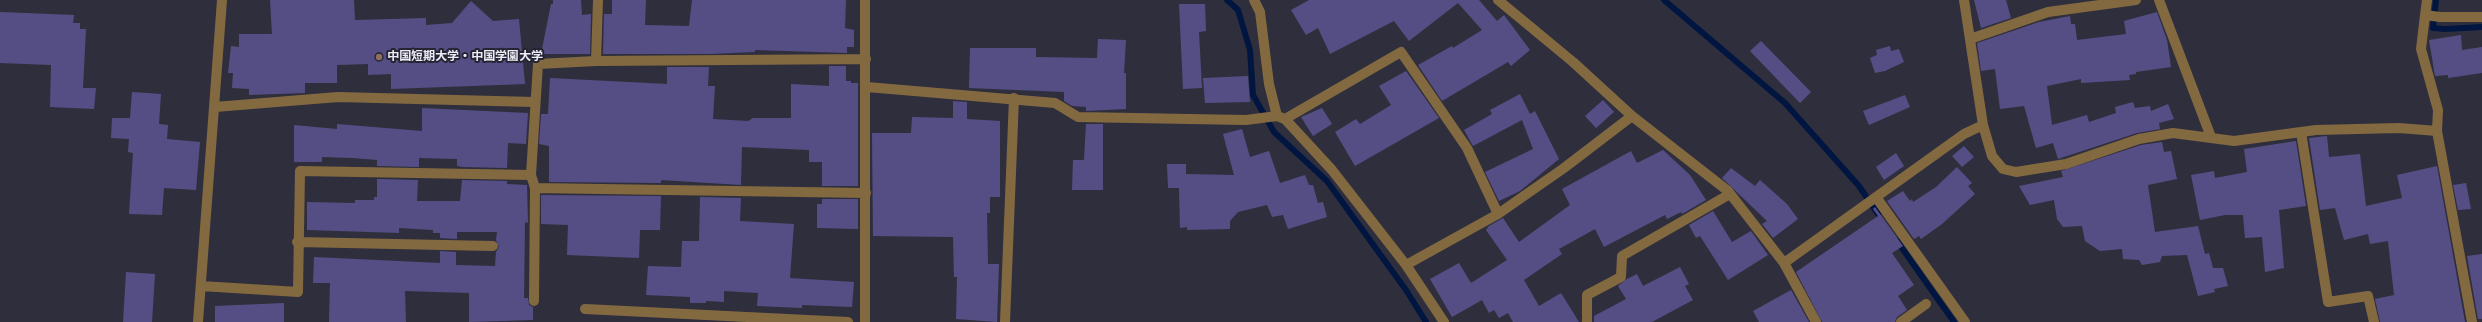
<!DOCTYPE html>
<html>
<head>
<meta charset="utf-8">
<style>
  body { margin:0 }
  canvas { display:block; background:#2f2e3d }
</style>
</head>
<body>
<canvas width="2482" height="322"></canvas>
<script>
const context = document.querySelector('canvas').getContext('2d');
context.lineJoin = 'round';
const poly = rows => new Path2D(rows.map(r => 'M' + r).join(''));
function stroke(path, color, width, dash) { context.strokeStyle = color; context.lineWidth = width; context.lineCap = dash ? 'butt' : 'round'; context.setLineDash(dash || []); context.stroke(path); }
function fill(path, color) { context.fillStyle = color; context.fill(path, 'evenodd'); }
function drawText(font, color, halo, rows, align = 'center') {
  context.font = font + ' "Source Sans 3","Noto Sans JP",sans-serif'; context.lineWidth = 4; context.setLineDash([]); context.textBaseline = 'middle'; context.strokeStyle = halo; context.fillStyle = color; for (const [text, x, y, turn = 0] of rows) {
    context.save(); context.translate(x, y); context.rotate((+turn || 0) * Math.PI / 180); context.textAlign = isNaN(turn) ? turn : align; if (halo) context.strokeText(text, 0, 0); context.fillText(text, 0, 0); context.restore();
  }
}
stroke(poly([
  [1227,0,1238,10,1250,50,1253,95,1274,132,1327,181,1406,290,1426,322],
  [1664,0,1785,103,1859,186,1878,214],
  [2436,0,2433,28,2445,29,2482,27],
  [1897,241,1954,322]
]), '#001640', 6);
fill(poly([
  [270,0,354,0,355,20,426,18,426,25,452,23,471,1,493,21,519,19,525,84,391,89,391,74,368,75,368,64,337,65,337,83,305,83,305,93,249,95,249,89,232,88,233,73,228,73,231,46,239,47,239,34,272,34],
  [553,0,581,0,582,15,591,14,590,54,541,54,551,4,553,4],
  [612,0,646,0,645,25,689,26,692,0,846,0,845,28,854,30,854,47,847,47,847,53,755,50,755,52,710,54,603,54,604,14,612,14],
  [1309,0,1479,0,1497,21,1504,15,1530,50,1511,66,1508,62,1442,101,1418,65,1452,46,1453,48,1482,30,1458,3,1409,41,1394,21,1330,54,1318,28,1306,35,1291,10],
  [1974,0,2006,0,2011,18,1981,28],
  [1179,4,1205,4,1206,31,1199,32,1202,88,1183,89],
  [0,12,74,15,73,23,80,23,80,29,86,29,83,88,96,88,94,109,50,107,51,65,0,63],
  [2157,12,2167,40,2171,67,2136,72,2136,74,2129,75,2130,80,2081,83,2081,79,2047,86,2052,125,2087,115,2089,122,2116,113,2115,107,2133,102,2135,108,2150,106,2151,111,2168,104,2174,119,2159,123,2160,129,2137,133,2058,159,2053,143,2036,148,2024,106,2000,109,1995,69,1981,71,1977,43,2039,22,2070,16,2071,24,2075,24,2077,40,2126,34,2124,21],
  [2461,35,2462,50,2482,47,2482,73,2448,78,2448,75,2435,76,2429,40],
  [1098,39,1126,40,1124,73,1126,73,1126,109,1086,111,1086,107,1072,106,1064,101,1064,92,969,88,970,48,1036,48,1036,57,1097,58],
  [1761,41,1811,92,1800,103,1750,51],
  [1890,46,1891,51,1899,49,1904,62,1885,71,1875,73,1870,58,1877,55,1876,50],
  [829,66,846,66,846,81,851,81,851,83,858,83,858,186,822,186,822,162,809,162,809,150,742,147,741,185,661,180,661,183,549,182,549,146,539,144,541,114,548,114,550,78,667,84,667,67,709,67,708,86,715,86,713,119,748,121,753,118,791,118,791,84,829,86],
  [1406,71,1439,118,1355,166,1335,132,1356,119,1360,124,1391,105,1379,86],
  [1248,76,1250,102,1205,103,1203,78],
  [132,92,161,94,159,124,168,125,167,139,200,142,196,190,164,188,162,215,129,214,133,153,128,152,129,139,111,138,112,118,130,118],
  [1520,94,1530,114,1535,111,1559,159,1520,191,1499,201,1485,172,1533,149,1522,120,1473,146,1464,130,1492,114,1490,110],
  [1905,95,1910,107,1869,125,1863,111],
  [1603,100,1614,112,1596,128,1585,116],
  [953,101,967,102,967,119,1000,121,1000,197,990,197,990,213,987,213,988,264,999,264,997,322,956,319,957,277,954,277,953,237,873,236,872,133,911,133,912,117,953,118],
  [422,108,528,113,526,144,508,143,507,168,463,167,457,166,457,159,419,158,419,167,377,166,377,160,353,158,322,157,322,162,294,162,294,125,337,129,337,124,422,131],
  [1322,108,1332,124,1313,136,1301,117],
  [1086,124,1103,124,1103,190,1072,190,1073,160,1084,160],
  [1242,129,1250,157,1269,151,1280,183,1305,175,1309,185,1313,185,1318,203,1323,202,1327,217,1288,229,1283,215,1272,217,1267,205,1238,212,1230,221,1230,229,1187,230,1187,227,1180,228,1179,188,1168,188,1167,164,1186,164,1186,174,1234,175,1223,134],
  [2327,136,2329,157,2360,154,2366,206,2402,198,2397,175,2437,166,2465,322,2380,322,2375,299,2394,295,2388,241,2370,244,2368,234,2344,240,2335,208,2320,210,2309,138],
  [2296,141,2306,206,2279,210,2284,268,2265,272,2262,237,2245,238,2243,215,2225,215,2200,220,2191,175,2214,171,2215,178,2247,172,2244,149],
  [2162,142,2164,152,2171,151,2177,179,2148,185,2155,232,2198,226,2205,254,2209,253,2213,268,2223,268,2228,286,2214,289,2215,292,2198,296,2187,255,2162,256,2160,262,2142,265,2139,260,2123,259,2122,249,2100,251,2085,241,2082,226,2063,227,2057,219,2054,200,2030,205,2019,186,2063,177,2061,171,2141,145],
  [1964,146,1974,157,1962,167,1952,156],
  [1663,150,1690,175,1706,200,1682,214,1681,212,1667,219,1665,215,1604,247,1595,229,1559,249,1562,254,1524,280,1539,306,1561,293,1579,322,1513,322,1508,313,1499,318,1494,310,1489,313,1482,300,1452,317,1430,279,1459,263,1471,283,1507,260,1486,230,1489,226,1503,218,1519,242,1570,205,1562,189,1631,151,1637,163],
  [1896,153,1904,166,1884,180,1876,167],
  [1957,167,1972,183,1968,186,1975,194,1942,224,1921,239,1919,236,1914,239,1887,201,1903,191,1910,201,1912,199,1913,202,1936,187],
  [1731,168,1755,186,1760,180,1787,204,1798,219,1773,238,1762,224,1767,221,1722,178],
  [377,179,418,180,417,201,460,201,462,180,507,181,507,184,527,185,528,223,525,222,524,298,528,298,529,305,533,307,533,320,469,322,469,293,405,291,406,322,329,322,330,283,313,283,314,257,440,263,440,251,456,252,456,265,495,266,496,252,499,247,496,240,497,232,457,232,457,239,440,238,440,233,433,233,433,230,399,228,399,233,307,230,307,202,355,203,355,200,374,200,374,197,377,197],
  [2466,183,2471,209,2458,210,2453,185],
  [541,195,661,196,660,230,640,230,639,258,567,255,568,225,541,224],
  [700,197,741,198,740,221,794,224,790,278,854,282,852,307,802,305,802,308,757,306,758,293,724,291,724,302,706,301,706,303,690,303,690,297,646,295,648,266,681,267,682,241,699,241],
  [822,199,858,199,858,229,817,228,817,204,822,204],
  [1875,207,1903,246,1892,253,1914,285,1898,296,1907,310,1897,317,1895,322,1822,322,1796,272,1878,216,1873,209],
  [1713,211,1732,242,1751,231,1768,255,1728,280,1700,236,1696,238,1689,225],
  [2482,254,2482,319,2478,319,2467,256],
  [1680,267,1689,284,1685,286,1693,300,1652,322,1594,322,1594,316,1626,299,1618,286,1627,279,1637,274,1643,286],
  [126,272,155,274,152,322,123,322],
  [1791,290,1809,322,1759,322,1753,311],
  [284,303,284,322,215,322,215,306]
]), '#554e85');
stroke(poly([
  [598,0,596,61,866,59],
  [1254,0,1260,12,1269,84,1277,116],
  [1498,0,1573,62,1632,116,1728,191,1784,263,1816,322],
  [1964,0,1983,125,1992,156,2003,169,2016,172,2066,164,2139,139,2173,133,2234,141,2316,130,2399,128,2437,131],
  [2159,0,2211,137],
  [2425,15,2427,0],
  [1970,39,2048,12,2136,0],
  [867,87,1055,103,1078,117,1246,120,1277,116,1285,119,1332,170,1406,265,1444,322],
  [215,107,338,97,534,102],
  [1285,119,1401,52,1467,148,1498,214],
  [2301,132,2328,302,2368,296,2374,322],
  [535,188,866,193],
  [1876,197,1965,322],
  [297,242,493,246],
  [1784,263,1964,134,1983,125],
  [1406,265,1498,214,1564,168,1632,116],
  [201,286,298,292,300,171,531,175],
  [534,301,535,188,531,175,538,64,596,61],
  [585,309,848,322],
  [198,322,222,0],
  [865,322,865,0],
  [1005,322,1014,98],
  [1587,322,1587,295,1621,277,1622,256,1730,194],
  [1901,322,1926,304],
  [2472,322,2437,131,2438,110,2421,49,2425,15,2440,17,2482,17]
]), '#836940', 10);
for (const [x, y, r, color] of [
  [379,57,4,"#8d6e63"]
]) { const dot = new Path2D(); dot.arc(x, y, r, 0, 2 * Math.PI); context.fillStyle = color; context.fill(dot); stroke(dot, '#252433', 1.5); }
drawText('bold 12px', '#ecebf5', '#252433', [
  ["中国短期大学・中国学園大学",387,57]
], 'left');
</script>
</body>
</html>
